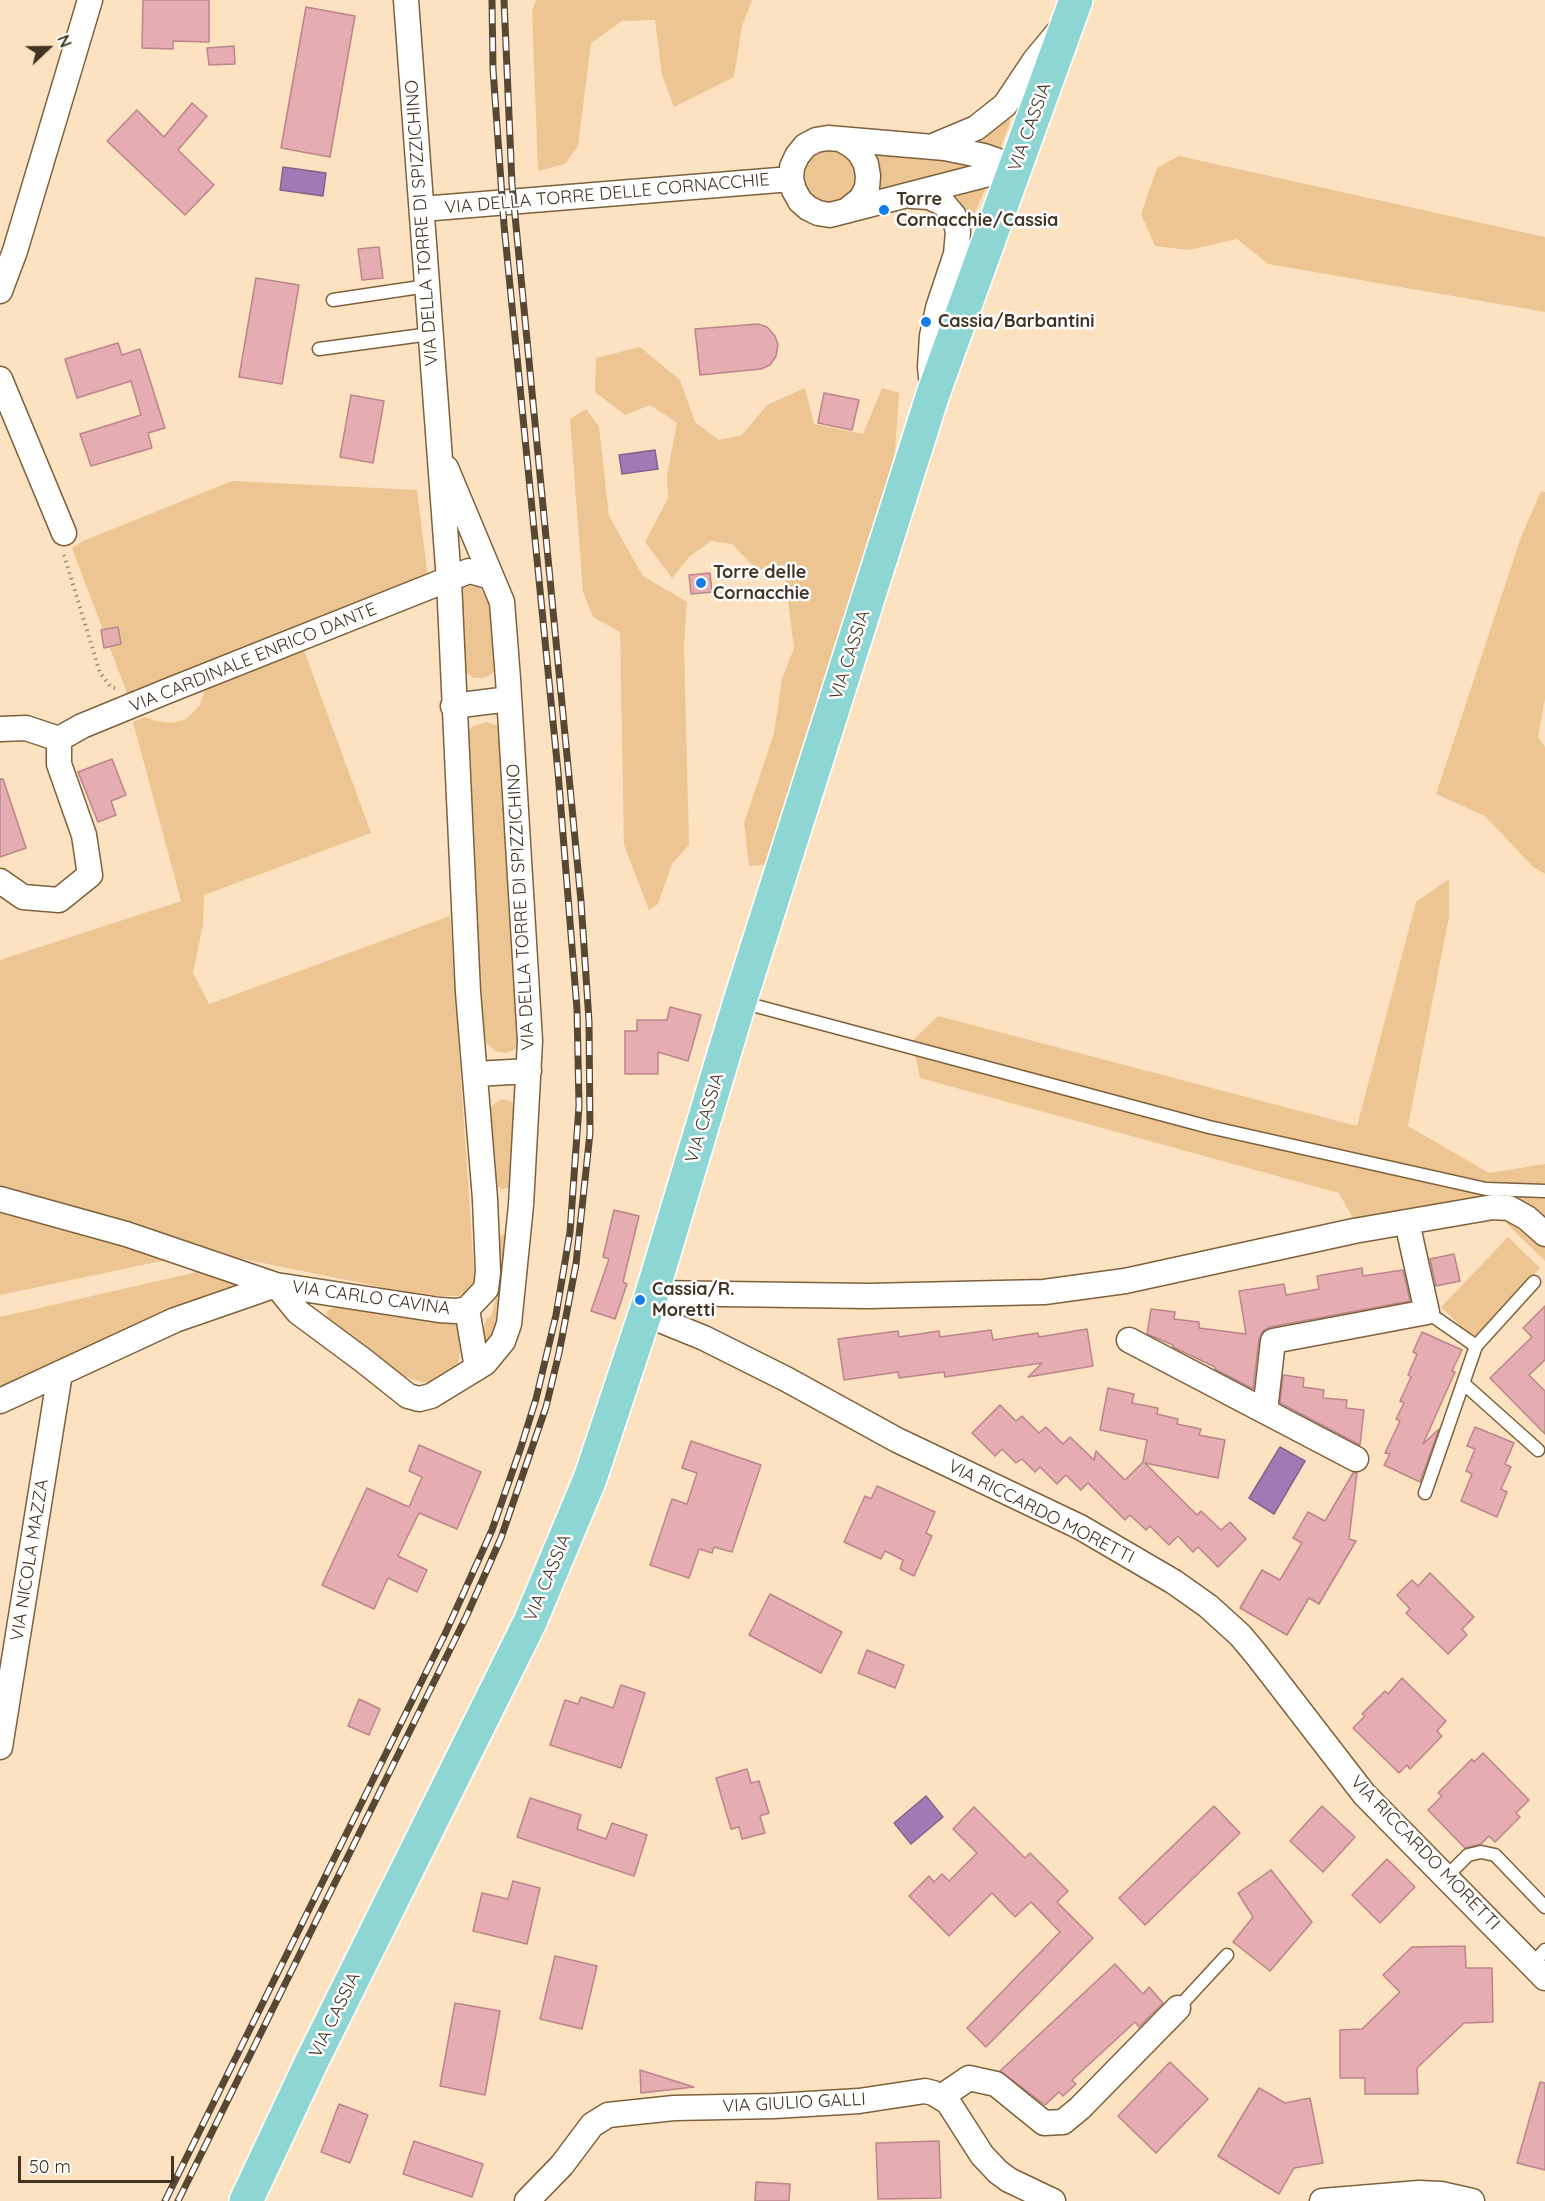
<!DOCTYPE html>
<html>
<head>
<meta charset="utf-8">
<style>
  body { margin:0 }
  #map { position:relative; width:1545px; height:2201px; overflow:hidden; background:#fce2c0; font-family:Quicksand,sans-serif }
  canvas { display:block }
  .north { position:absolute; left:18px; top:18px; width:60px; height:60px; -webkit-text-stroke:4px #fff; paint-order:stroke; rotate:68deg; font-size:16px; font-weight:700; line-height:24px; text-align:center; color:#413424 }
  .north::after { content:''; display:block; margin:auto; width:21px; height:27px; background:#413424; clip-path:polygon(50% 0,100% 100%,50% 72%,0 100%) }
  .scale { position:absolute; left:18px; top:2156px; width:156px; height:27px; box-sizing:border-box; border:3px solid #413424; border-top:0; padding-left:8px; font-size:18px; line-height:21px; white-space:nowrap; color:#413424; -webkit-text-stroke:4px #fff; paint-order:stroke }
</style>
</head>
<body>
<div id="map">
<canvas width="1545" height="2201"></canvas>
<div class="north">N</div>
<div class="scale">50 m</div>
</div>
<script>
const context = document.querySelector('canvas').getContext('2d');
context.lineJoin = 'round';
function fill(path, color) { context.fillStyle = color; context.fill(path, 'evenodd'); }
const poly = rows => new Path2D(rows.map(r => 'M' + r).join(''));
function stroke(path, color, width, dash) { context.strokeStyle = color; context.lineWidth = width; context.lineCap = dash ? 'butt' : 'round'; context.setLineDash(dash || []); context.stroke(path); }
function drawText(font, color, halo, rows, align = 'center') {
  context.font = font + ' Quicksand,sans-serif'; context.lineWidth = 5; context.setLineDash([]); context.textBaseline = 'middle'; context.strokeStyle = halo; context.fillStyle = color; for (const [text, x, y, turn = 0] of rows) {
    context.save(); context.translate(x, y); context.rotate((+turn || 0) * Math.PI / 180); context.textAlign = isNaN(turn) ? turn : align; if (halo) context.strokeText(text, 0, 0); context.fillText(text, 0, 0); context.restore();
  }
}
fill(poly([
  [536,0,752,0,742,26,734,77,674,107,662,75,655,20,622,21,591,43,578,146,565,164,538,171,532,11],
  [1006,117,1009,118,1010,122,1000,150,980,143,978,140],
  [838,148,854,159,858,185,846,199,829,204,820,202,813,197,803,182,806,163,811,156,819,150],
  [866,151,973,160,975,167,879,191],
  [1179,156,1545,237,1545,312,1268,264,1237,239,1189,250,1155,246,1141,214,1157,168],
  [984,186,985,190,972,219,954,193],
  [640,347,680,380,695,422,719,440,742,435,767,405,805,388,814,424,863,434,882,388,899,393,895,452,836,685,771,864,749,866,744,823,774,733,782,679,794,648,784,568,756,569,732,544,711,541,690,556,672,578,645,542,668,498,667,475,677,423,650,405,625,415,595,392,596,358],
  [586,409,599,427,609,516,643,576,687,602,684,646,689,845,672,864,658,904,649,910,624,845,620,632,593,617,583,592,570,419],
  [232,481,417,490,428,577,128,696,72,548,83,541],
  [1541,491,1545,492,1545,699,1538,737,1545,747,1545,874,1532,866,1485,816,1436,794,1521,537],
  [468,586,479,588,491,603,499,665,492,674,483,678,473,678,463,670,459,590],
  [304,650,371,833,204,895,203,925,193,973,209,1004,450,916,475,1286,459,1296,426,1296,238,1258,0,1186,0,960,181,901,133,722,145,717,156,721,173,723,186,719,200,705,206,686],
  [486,722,499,726,507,739,522,1043,514,1050,505,1053,495,1051,487,1044,483,1032,464,746,465,735,473,726],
  [1449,879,1449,917,1408,1126,1489,1173,1545,1164,1545,1261,1506,1223,1497,1197,1354,1220,1339,1193,920,1078,912,1041,938,1016,1357,1126,1416,902],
  [502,1099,512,1102,519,1108,513,1184,509,1188,502,1189,496,1186,488,1115,490,1108,495,1103],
  [0,1206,171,1259,0,1295],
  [503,1234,508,1236,504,1304,490,1348,481,1343,486,1319,491,1316,497,1296,499,1285,496,1240],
  [1508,1237,1540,1268,1473,1338,1441,1307],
  [197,1272,244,1282,167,1315,0,1393,0,1317],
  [334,1307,448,1320,454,1323,460,1328,464,1336,457,1366,433,1383,421,1382,398,1374,327,1319,327,1311]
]), '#ecc592');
const water = poly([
  [283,167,326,173,323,196,280,190,283,167],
  [655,450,658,469,622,474,619,455,655,450],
  [1280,1447,1305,1461,1274,1514,1249,1498,1280,1447],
  [926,1796,943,1817,911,1844,894,1823,926,1796]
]);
fill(water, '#a07ab4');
stroke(water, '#846589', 1.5);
const building = poly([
  [143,0,209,0,209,42,173,41,173,49,142,48,143,0],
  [306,7,355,16,330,157,281,148,306,7],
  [234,46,235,64,209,65,207,48,234,46],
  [192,103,207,116,178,150,214,185,185,215,107,141,137,110,164,137,192,103],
  [379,247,383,278,362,280,358,249,379,247],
  [256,278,299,285,282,384,239,377,256,278],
  [758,324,767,327,775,336,778,345,776,356,770,365,761,369,700,375,695,329,758,324],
  [118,343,122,355,140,349,165,428,148,433,152,448,91,466,80,434,141,415,131,381,77,398,65,359,118,343],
  [824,393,859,400,852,430,818,423,824,393],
  [351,395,384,401,373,463,340,457,351,395],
  [710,573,712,592,691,594,689,575,710,573],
  [118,627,121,644,104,648,101,630,118,627],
  [112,759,126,795,111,801,116,815,98,822,78,772,112,759],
  [0,779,3,779,26,848,0,857,0,779],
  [670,1007,701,1015,688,1061,658,1052,658,1074,625,1074,625,1031,637,1031,637,1020,667,1020,670,1007],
  [614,1210,639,1216,623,1282,627,1284,615,1319,591,1311,609,1259,603,1257,614,1210],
  [1454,1254,1460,1281,1436,1286,1430,1259,1454,1254],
  [1362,1268,1363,1276,1403,1270,1410,1301,1270,1327,1263,1331,1259,1339,1253,1389,1215,1369,1215,1367,1173,1347,1173,1345,1147,1334,1151,1309,1175,1312,1174,1319,1199,1322,1199,1328,1246,1334,1239,1291,1284,1284,1286,1295,1319,1289,1317,1276,1362,1268],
  [1545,1306,1545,1360,1529,1375,1545,1391,1545,1434,1490,1378,1532,1337,1523,1328,1545,1306],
  [1087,1329,1093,1366,1028,1377,1042,1363,945,1377,944,1372,899,1378,898,1372,844,1380,838,1339,898,1331,899,1337,939,1331,940,1337,991,1330,993,1340,1038,1333,1039,1337,1087,1329],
  [1422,1332,1462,1350,1452,1371,1455,1372,1423,1444,1439,1429,1420,1482,1384,1465,1390,1454,1385,1453,1400,1421,1396,1419,1404,1403,1400,1401,1411,1377,1408,1375,1417,1354,1413,1352,1422,1332],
  [1283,1375,1304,1378,1303,1387,1324,1390,1323,1398,1347,1400,1346,1408,1364,1410,1360,1445,1280,1403,1283,1375],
  [1108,1388,1134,1394,1132,1403,1158,1408,1157,1414,1178,1419,1177,1424,1201,1429,1199,1435,1225,1440,1218,1478,1145,1463,1197,1515,1201,1511,1221,1530,1230,1522,1246,1539,1218,1567,1198,1547,1193,1552,1178,1536,1169,1545,1150,1526,1146,1530,1130,1515,1125,1520,1088,1483,1081,1490,1066,1475,1057,1484,1040,1467,1035,1472,1022,1459,1016,1463,1002,1449,995,1456,972,1433,1000,1405,1016,1421,1022,1416,1039,1433,1046,1427,1063,1444,1070,1437,1094,1460,1096,1451,1125,1480,1143,1462,1147,1440,1100,1430,1108,1388],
  [1475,1427,1514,1443,1505,1464,1511,1467,1501,1489,1507,1492,1497,1517,1461,1501,1472,1474,1466,1471,1475,1449,1467,1446,1475,1427],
  [691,1441,761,1465,732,1552,714,1547,712,1553,699,1549,689,1578,650,1565,672,1499,687,1504,697,1473,682,1468,691,1441],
  [419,1445,481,1472,457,1529,419,1513,398,1556,427,1570,417,1592,388,1578,374,1609,322,1585,367,1488,409,1507,422,1477,409,1471,419,1445],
  [1353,1473,1357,1473,1349,1539,1356,1541,1319,1604,1309,1598,1287,1635,1240,1608,1262,1570,1280,1580,1302,1543,1293,1538,1308,1512,1325,1521,1353,1473],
  [877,1486,935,1512,926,1533,932,1536,914,1576,900,1569,903,1560,885,1551,881,1559,844,1542,865,1496,871,1499,877,1486],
  [1430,1573,1474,1617,1462,1629,1467,1635,1448,1654,1406,1613,1410,1609,1397,1595,1412,1580,1418,1586,1430,1573],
  [770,1594,842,1632,821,1673,749,1635,770,1594],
  [867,1650,904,1665,895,1688,858,1673,867,1650],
  [1402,1678,1446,1721,1437,1731,1442,1736,1410,1769,1407,1765,1399,1773,1353,1728,1365,1716,1362,1714,1385,1691,1388,1694,1402,1678],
  [621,1685,645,1693,621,1768,550,1745,565,1700,578,1704,581,1697,613,1708,621,1685],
  [359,1699,380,1709,369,1735,348,1726,359,1699],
  [1483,1753,1529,1800,1516,1813,1520,1817,1495,1842,1489,1836,1481,1844,1465,1848,1428,1810,1442,1796,1438,1793,1472,1759,1474,1762,1483,1753],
  [747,1769,751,1783,759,1781,769,1813,760,1816,765,1833,742,1839,739,1827,731,1829,716,1778,747,1769],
  [530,1798,581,1815,577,1829,606,1839,612,1823,647,1835,634,1876,517,1837,530,1798],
  [1214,1806,1240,1833,1145,1925,1119,1898,1214,1806],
  [1322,1806,1355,1837,1323,1872,1290,1841,1322,1806],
  [974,1807,1025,1858,1030,1853,1068,1891,1057,1902,1093,1938,986,2047,967,2028,1060,1932,1031,1902,1015,1917,992,1893,949,1936,909,1896,929,1876,934,1882,942,1874,949,1881,977,1853,953,1829,974,1807],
  [1387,1859,1415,1887,1380,1923,1352,1895,1387,1859],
  [1271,1870,1312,1922,1270,1971,1233,1942,1253,1917,1238,1893,1271,1870],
  [513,1881,540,1888,527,1944,473,1931,482,1893,508,1899,513,1881],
  [1465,1946,1466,1968,1492,1968,1493,2022,1464,2023,1417,2068,1418,2094,1365,2094,1365,2078,1340,2078,1340,2030,1362,2029,1400,1992,1383,1975,1412,1947,1465,1946],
  [555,1956,597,1966,582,2029,540,2019,555,1956],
  [1115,1964,1143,1994,1149,1987,1163,2003,1139,2027,1135,2022,1072,2080,1076,2084,1063,2096,1059,2092,1045,2105,1000,2071,1115,1964],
  [455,2003,500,2011,485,2095,440,2086,455,2003],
  [1170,2062,1208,2099,1156,2153,1118,2116,1170,2062],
  [640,2070,694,2087,641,2093,640,2070],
  [1540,2082,1545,2083,1545,2170,1517,2163,1540,2082],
  [1259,2088,1285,2103,1310,2098,1323,2163,1294,2168,1279,2194,1218,2156,1259,2088],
  [339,2104,368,2115,350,2163,321,2152,339,2104],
  [414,2141,483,2164,472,2197,403,2174,414,2141],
  [939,2141,941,2198,878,2199,876,2143,939,2141],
  [756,2182,790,2184,789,2201,755,2201,756,2182]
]);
fill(building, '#e5adb1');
stroke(building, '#bb858a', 1.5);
const lane = poly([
  [333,300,427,286],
  [319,349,430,334],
  [741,1002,1209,1127,1486,1189,1545,1191],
  [1427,1312,1476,1346],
  [1463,1383,1538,1450],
  [1425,1493,1476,1346,1534,1282],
  [1446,1877,1468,1855,1481,1852,1495,1855,1545,1907],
  [1533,1964,1545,1950],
  [1178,2008,1227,1955]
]);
const street = poly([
  [406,0,449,581,468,992,485,1199,488,1272,486,1289,467,1309],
  [828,138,945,148,984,156,1016,167,830,215,818,213,808,208,800,201,794,190,791,179,792,167,797,156,805,146,816,140,828,138],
  [840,139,851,145,860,153,866,164,868,176,867,188,861,199,846,211],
  [933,146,976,128,1005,105,1035,60,1059,31],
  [912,196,929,197,944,204,954,216,958,232,956,254,938,308,932,336,930,367,932,385],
  [422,209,791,179],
  [0,291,15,251,90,0],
  [0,379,64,533],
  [453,706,509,699],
  [0,729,26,728,59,739],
  [59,739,82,726,165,692,469,571,491,577],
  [0,881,23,897,59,900,90,875,84,835,59,764,59,739],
  [475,1074,529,1071],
  [0,1199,126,1234,276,1285,439,1310,456,1311,467,1309],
  [276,1285,298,1312,364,1361,408,1396,419,1399,431,1396,485,1363,503,1341,509,1324,521,1205,530,1041,508,679,502,602,446,468],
  [652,1293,868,1296,1044,1292,1125,1281,1354,1231,1493,1207,1509,1208,1527,1218,1545,1234],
  [467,1309,477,1368],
  [645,1314,704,1338,786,1379,897,1440,1080,1527,1174,1582,1208,1606,1240,1635,1256,1654,1364,1794,1545,1978],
  [1129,1340,1356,1459],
  [0,1401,175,1320,276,1285],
  [1265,1411,1273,1341,1427,1312,1407,1222],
  [0,1747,60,1373],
  [941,2097,969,2078,996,2084,1044,2123,1063,2122,1080,2108,1178,2008],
  [527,2201,562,2165,592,2125,608,2115,674,2108,774,2106,859,2101,925,2091,933,2093,948,2102,982,2155,998,2172,1009,2180,1053,2201],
  [1322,2201,1419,2193,1441,2194,1472,2201]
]);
const primary = poly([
  [246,2201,311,2063,530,1622,590,1479,652,1293,740,1001,933,394,1076,0]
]);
stroke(lane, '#7e613b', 15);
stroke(street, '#7e613b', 27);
stroke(primary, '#fff', 36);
stroke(poly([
  [64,555,100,673,111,687,115,688]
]), '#9f8c73', 4, [1.5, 4.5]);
stroke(lane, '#fff', 12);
stroke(street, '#fff', 24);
stroke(primary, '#8ed6d4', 33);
const rail = poly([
  [165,2201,445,1634,492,1530,521,1447,536,1399,556,1315,570,1232,579,1106,577,1009,558,772,504,225,493,69,492,0],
  [178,2201,467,1615,501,1538,546,1407,559,1353,576,1264,590,1133,589,1021,581,901,512,184,504,0]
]);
stroke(rail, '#574836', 7);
stroke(rail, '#fff', 4.5, [14]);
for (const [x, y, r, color] of [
  [884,210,6,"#147ee6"],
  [926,322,6,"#147ee6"],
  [701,583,6,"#147ee6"],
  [640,1300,6,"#147ee6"]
]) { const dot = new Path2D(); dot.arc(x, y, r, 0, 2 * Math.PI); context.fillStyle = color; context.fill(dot); stroke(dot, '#fff', 2); }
drawText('18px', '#413424', '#fff', [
  ["VIA CASSIA",1030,127,-70],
  ["VIA DELLA TORRE DELLE CORNACCHIE",607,194,-5],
  ["VIA DELLA TORRE DI SPIZZICHINO",422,223,-94],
  ["VIA CASSIA",850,655,-72],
  ["VIA CARDINALE ENRICO DANTE",253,658,-22],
  ["VIA DELLA TORRE DI SPIZZICHINO",521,907,-93],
  ["VIA CASSIA",705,1118,-73],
  ["VIA CARLO CAVINA",371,1298,8],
  ["VIA RICCARDO MORETTI",1041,1512,27],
  ["VIA NICOLA MAZZA",30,1560,-81],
  ["VIA CASSIA",548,1578,-67],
  ["VIA RICCARDO MORETTI",1425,1853,46],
  ["VIA CASSIA",335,2015,-64],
  ["VIA GIULIO GALLI",794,2103,-3]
]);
drawText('bold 18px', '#413424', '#fff', [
  ["Torre",896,200],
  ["Cornacchie/Cassia",896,221],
  ["Cassia/Barbantini",938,322],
  ["Torre delle",713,573],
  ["Cornacchie",713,594],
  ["Cassia/R.",652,1290],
  ["Moretti",652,1311]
], 'left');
</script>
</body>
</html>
